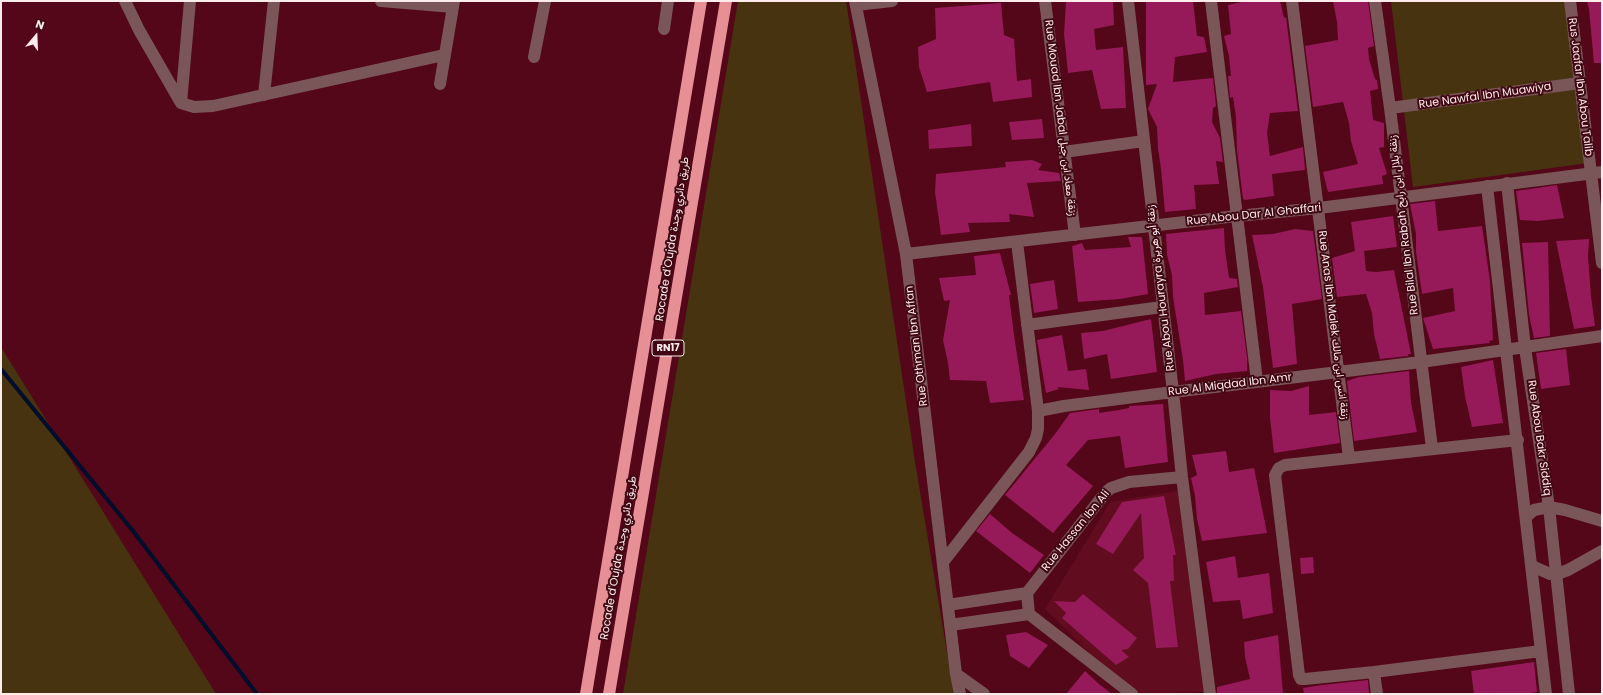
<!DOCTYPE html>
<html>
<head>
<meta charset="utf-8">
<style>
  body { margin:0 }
  #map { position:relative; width:1603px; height:695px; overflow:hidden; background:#530718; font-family:Poppins,sans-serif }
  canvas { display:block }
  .frame { position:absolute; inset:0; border:2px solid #feebeb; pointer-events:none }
  .north { position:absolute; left:16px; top:16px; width:40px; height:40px; -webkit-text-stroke:3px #400813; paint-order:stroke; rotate:19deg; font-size:11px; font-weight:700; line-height:16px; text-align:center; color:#feebeb }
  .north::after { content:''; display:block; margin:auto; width:14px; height:18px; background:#feebeb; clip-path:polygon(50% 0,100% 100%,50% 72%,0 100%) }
</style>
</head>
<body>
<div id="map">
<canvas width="1603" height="695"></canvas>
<div class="frame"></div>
<div class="north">N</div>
</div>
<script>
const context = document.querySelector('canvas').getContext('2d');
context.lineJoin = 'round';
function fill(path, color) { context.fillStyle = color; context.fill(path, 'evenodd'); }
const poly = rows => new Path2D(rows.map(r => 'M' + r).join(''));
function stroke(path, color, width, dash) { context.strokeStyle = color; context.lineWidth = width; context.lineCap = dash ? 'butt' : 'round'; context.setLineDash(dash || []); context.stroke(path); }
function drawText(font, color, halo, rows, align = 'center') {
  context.font = font + ' Poppins,Vazirmatn,sans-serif'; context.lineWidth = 4; context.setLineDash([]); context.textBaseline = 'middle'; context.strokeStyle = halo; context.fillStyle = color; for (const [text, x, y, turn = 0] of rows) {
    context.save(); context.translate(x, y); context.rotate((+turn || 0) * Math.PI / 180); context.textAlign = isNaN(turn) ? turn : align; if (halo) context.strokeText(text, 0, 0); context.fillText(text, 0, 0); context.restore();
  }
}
fill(poly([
  [1182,490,1204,692,1131,694,1045,609,1110,502]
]), '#610d1f');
fill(poly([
  [738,1,846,1,915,462,954,694,623,694],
  [1391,1,1565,1,1588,163,1413,187],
  [1,347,216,694,1,694]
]), '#483311');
stroke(poly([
  [1,369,133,531,257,694]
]), '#000d2b', 4);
fill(poly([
  [1077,1,1113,1,1114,25,1094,29,1096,50,1123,47,1126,108,1101,109,1092,70,1068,73,1064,34,1066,2],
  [1146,1,1193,1,1197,36,1204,37,1207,52,1175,57,1173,82,1213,78,1216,106,1213,108,1212,122,1220,138,1223,162,1216,161,1219,184,1194,185,1196,209,1165,212,1161,169,1158,148,1157,127,1148,109,1157,84,1146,85],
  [1246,1,1280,1,1284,18,1286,17,1298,111,1270,113,1267,133,1270,156,1303,147,1305,170,1272,174,1274,196,1245,200,1243,199,1237,150,1236,117,1233,97,1230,98,1228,76,1231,76,1229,56,1224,36,1231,34,1228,5],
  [1333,1,1368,1,1374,46,1368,48,1369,59,1375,79,1377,80,1378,89,1370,91,1373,120,1384,123,1384,147,1379,148,1387,174,1382,176,1383,184,1328,192,1323,172,1358,164,1351,141,1349,123,1343,102,1313,107,1305,46,1338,40,1337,22],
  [1587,1,1602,1,1602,63,1594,63,1589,9],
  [1001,3,1004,35,1014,39,1017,81,1031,79,1032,97,993,102,990,82,927,92,919,67,918,47,936,39,935,8],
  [1042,119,1044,138,1012,140,1009,122],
  [971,124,972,146,929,149,928,130],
  [1032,160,1042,164,1038,170,1059,173,1061,181,1027,183,1034,217,1009,214,1010,222,968,223,970,232,941,235,935,192,936,174,1006,167,1005,162],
  [1557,185,1564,218,1538,221,1520,220,1516,191],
  [1435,201,1438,231,1482,226,1490,281,1493,340,1489,341,1490,343,1433,349,1423,318,1455,311,1453,288,1422,294,1416,252,1416,234,1410,204],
  [1393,216,1397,247,1364,251,1366,271,1376,272,1394,270,1411,354,1408,354,1408,356,1380,359,1374,334,1372,313,1366,294,1337,297,1332,258,1355,251,1351,222],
  [1224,228,1225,250,1229,278,1237,279,1238,287,1204,293,1205,315,1241,311,1247,357,1247,371,1216,374,1185,381,1183,360,1173,297,1172,275,1167,255,1166,234],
  [1295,229,1313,231,1322,299,1292,304,1297,364,1273,368,1263,287,1252,235,1273,234],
  [1128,237,1142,237,1148,294,1120,299,1078,302,1072,246,1082,243,1085,250,1131,247],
  [1589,239,1588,256,1591,296,1595,326,1574,329,1556,241],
  [1548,242,1550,336,1534,338,1529,315,1522,243],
  [1000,253,1011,295,1009,295,1014,335,1024,400,990,403,986,381,950,380,948,363,943,340,950,300,944,301,939,278,976,275,974,256],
  [1054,280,1058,309,1034,313,1030,284],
  [1151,319,1157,372,1111,379,1107,354,1084,359,1081,333,1103,331],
  [1062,335,1068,371,1086,369,1089,390,1057,387,1059,389,1046,393,1037,340],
  [1566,349,1570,385,1541,389,1536,353],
  [1493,360,1503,423,1472,427,1465,396,1461,367],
  [1409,371,1411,403,1417,432,1354,441,1347,381,1359,377],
  [1309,386,1309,415,1336,412,1340,443,1274,453,1270,418,1270,390,1291,391],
  [1163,404,1168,462,1125,468,1120,436,1088,440,1066,465,1093,486,1053,533,1005,495,1055,434,1070,413,1099,409,1099,413,1119,410,1129,408,1129,406],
  [1226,451,1229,472,1254,468,1267,533,1202,541,1197,519,1195,496,1191,478,1197,475,1192,455],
  [1164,496,1176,555,1173,555,1174,581,1170,581,1178,647,1156,648,1148,583,1133,570,1144,558,1141,513,1113,554,1096,544,1122,502],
  [990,514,1012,533,1044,555,1030,573,976,531],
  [1235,556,1238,578,1269,573,1273,613,1243,619,1240,600,1213,602,1206,562],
  [1313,557,1314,573,1301,574,1300,558],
  [1083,594,1137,638,1128,649,1121,650,1129,657,1116,665,1062,618,1066,613,1054,601,1075,602],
  [1026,632,1048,645,1029,668,1010,656,1006,635],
  [1278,635,1283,694,1217,694,1217,687,1250,679,1245,657,1244,642],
  [1534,662,1537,692,1523,694,1474,694,1471,671],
  [1085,671,1099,684,1112,694,1066,694],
  [1368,680,1369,694,1304,694,1303,688,1322,685]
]), '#961959');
stroke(poly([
  [125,1,139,30,181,103,194,107,213,106,444,55],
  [381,1,453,7],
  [855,1,906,254,956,674,960,694],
  [1045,1,1075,235],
  [1128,1,1173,392,1182,477,1210,694],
  [1211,1,1257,381],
  [1292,1,1349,458],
  [1375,1,1390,108,1432,448],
  [1570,1,1602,263],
  [856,5,892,1],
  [664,29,668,1],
  [534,57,545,1],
  [440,84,454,1],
  [264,95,274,1],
  [181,103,190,1],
  [1390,108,1580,83],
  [1064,152,1144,141],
  [1507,183,1525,348,1549,507,1569,694],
  [1487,186,1546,694],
  [1017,242,1038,411],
  [906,254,1237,216,1319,208,1602,172],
  [1027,325,1162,307],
  [1518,440,1285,465,1279,468,1275,475,1299,675,1301,679,1305,679,1374,672,1541,651],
  [1526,517,1534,510,1549,507,1565,510,1602,521],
  [943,562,1029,452,1036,438,1038,429,1038,411,1064,406,1173,392,1421,362,1602,336],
  [1532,566,1550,574,1557,574,1568,570,1602,551],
  [948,605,1027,593],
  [950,625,1029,614],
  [1374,672,1377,694],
  [956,674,984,694],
  [1132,694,1029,614,1027,593,1106,492,1111,488,1129,482,1182,477]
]), '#7a5658', 12);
stroke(poly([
  [586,694,701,1],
  [609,694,726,1]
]), '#e68f95', 12);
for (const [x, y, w] of [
  [668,348,32]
]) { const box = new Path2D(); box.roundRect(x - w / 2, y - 8, w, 16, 3); context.fillStyle = '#400813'; context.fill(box); stroke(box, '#feebeb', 1); }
drawText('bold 10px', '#feebeb', null, [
  ["RN17",668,348]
]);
drawText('11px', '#feebeb', '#400813', [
  ["Rus Jaafar Ibn Abou Talib",1580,87,83],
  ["Rue Nawfal Ibn Muawiya",1485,96,-8],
  ["Rue Mouad Ibn Jabal زنقة معاد ابن جبل",1060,118,83],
  ["Rue Abou Dar Al Ghaffari",1254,215,-6],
  ["Rue Bilal Ibn Rabah زنقة بلال ابن رابح",1404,225,-97],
  ["Rocade d'Oujda طريق دائري وجدة",673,239,-81],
  ["Rue Abou Hourayra زنقة أبو هريرة",1161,288,-97],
  ["Rue Anas Ibn Malek زنقة انس ابن مالك",1333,325,83],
  ["Rue Othman Ibn Affan",917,346,-97],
  ["Rue Al Miqdad Ibn Amr",1230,385,-7],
  ["Rue Abou Bakr Siddiq",1539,438,82],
  ["Rue Hassan Ibn Ali",1076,531,-51],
  ["Rocade d'Oujda طريق دائري وجدة",619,558,-80]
]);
</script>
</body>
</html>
